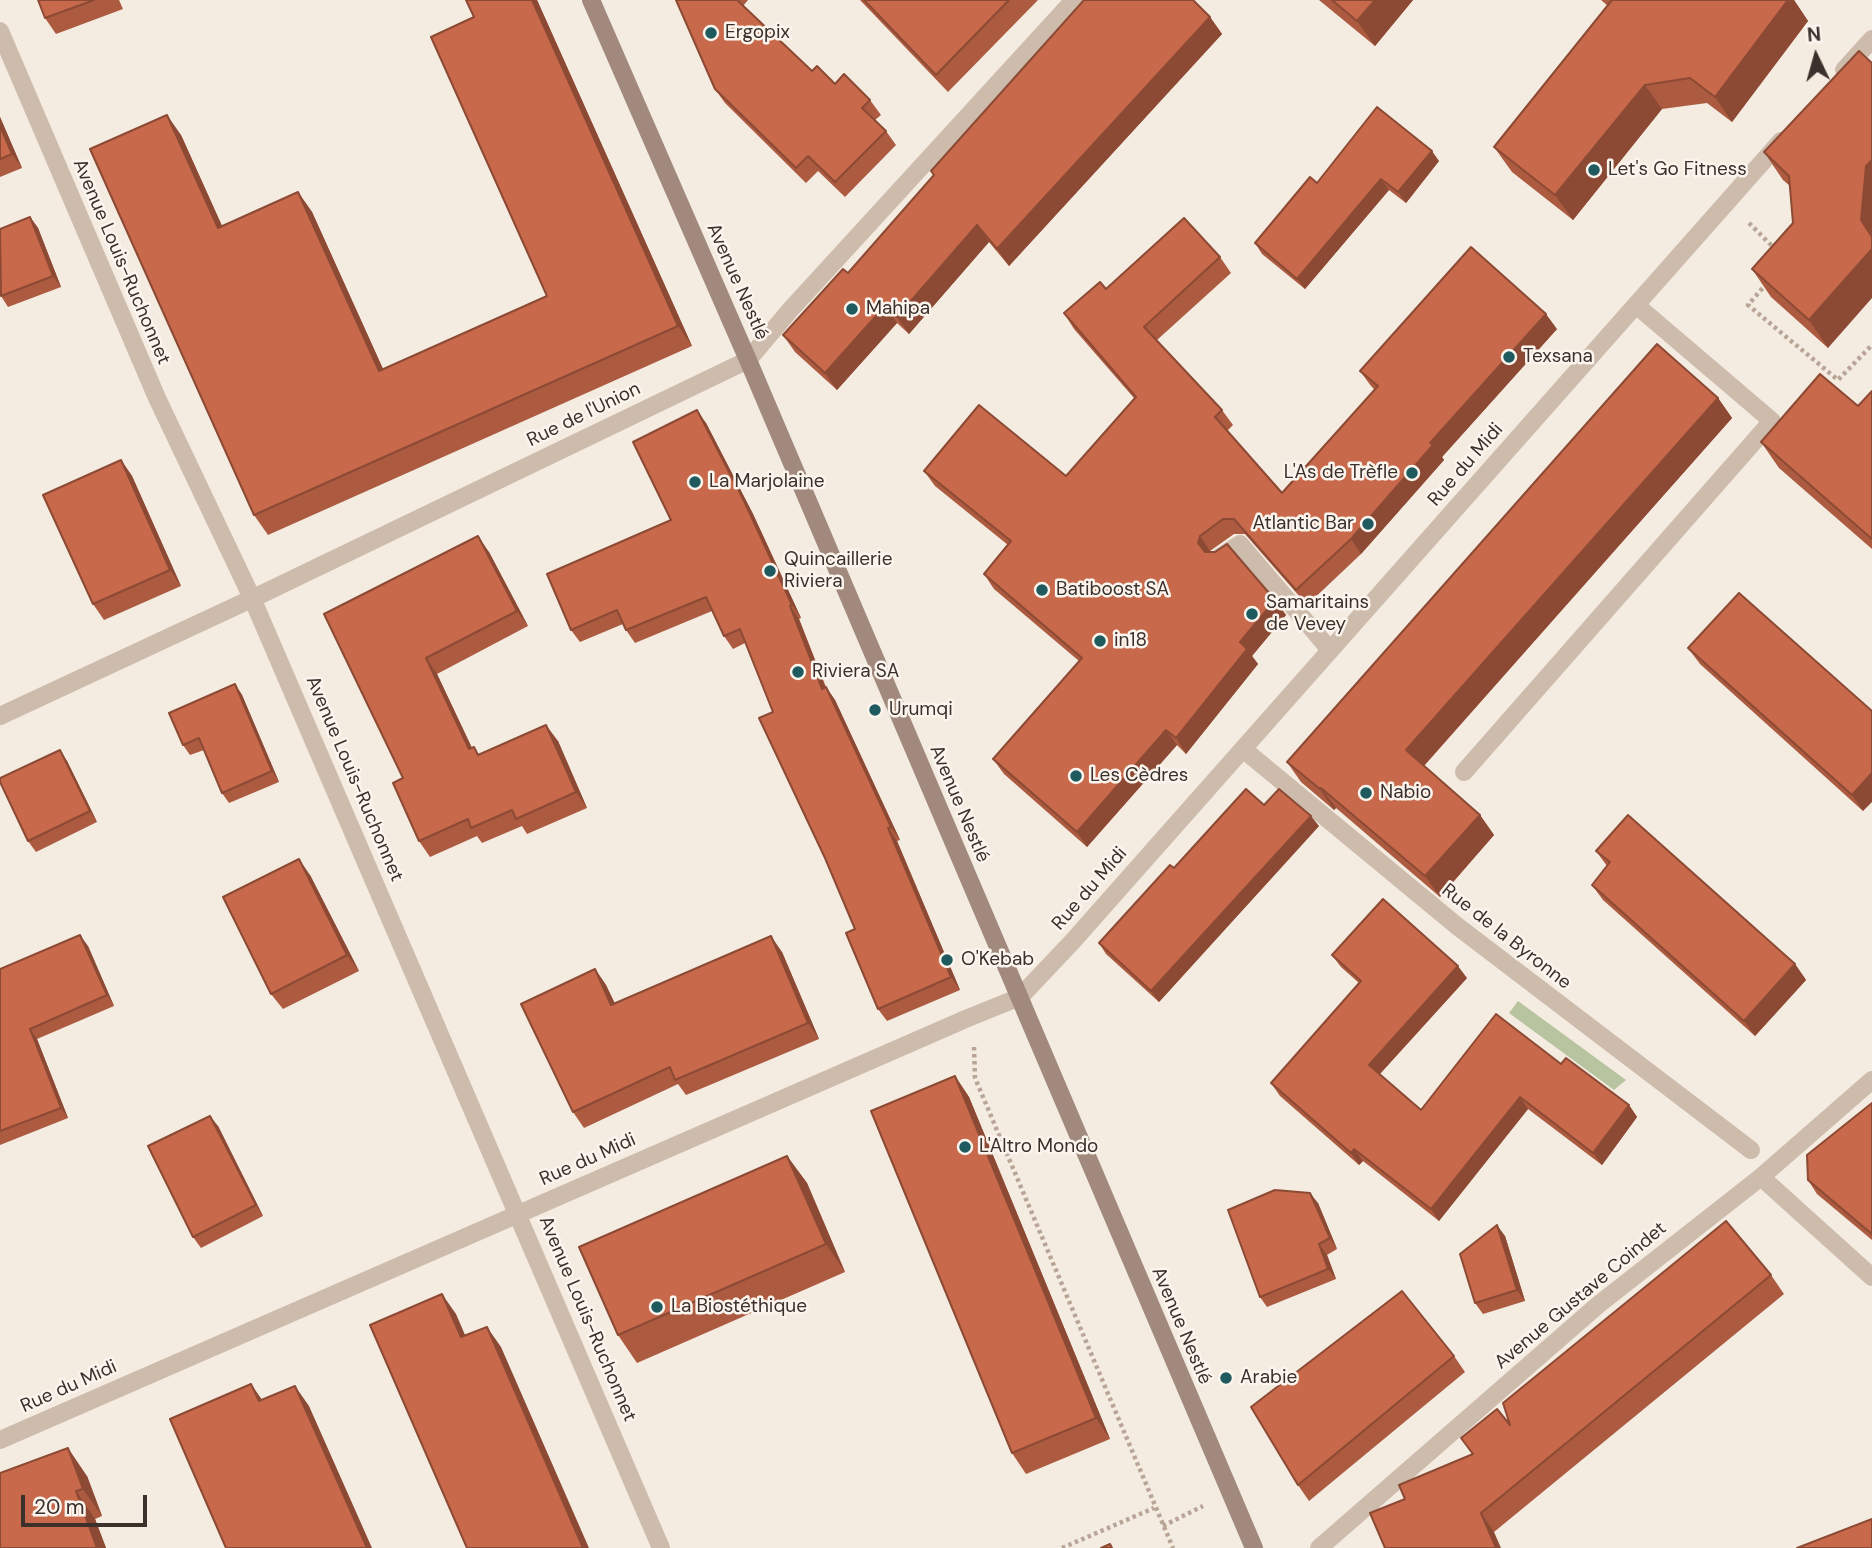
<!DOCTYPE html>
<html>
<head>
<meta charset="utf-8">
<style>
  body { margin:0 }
  #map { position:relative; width:1872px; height:1548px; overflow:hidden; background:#f4ebe1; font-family:"DM Sans",sans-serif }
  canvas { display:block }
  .north { position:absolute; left:1781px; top:21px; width:70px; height:70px; -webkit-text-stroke:5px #fbf5ee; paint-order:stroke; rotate:355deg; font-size:19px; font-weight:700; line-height:28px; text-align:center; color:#3b302b }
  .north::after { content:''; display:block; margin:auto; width:24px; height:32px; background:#3b302b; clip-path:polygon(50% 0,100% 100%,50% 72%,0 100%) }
  .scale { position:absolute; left:21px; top:1495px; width:126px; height:32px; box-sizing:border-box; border:4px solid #3b302b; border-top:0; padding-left:9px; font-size:21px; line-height:24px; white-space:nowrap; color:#3b302b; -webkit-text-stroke:5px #fbf5ee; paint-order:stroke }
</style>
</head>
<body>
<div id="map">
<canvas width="1872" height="1548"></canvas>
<div class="north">N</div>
<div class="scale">20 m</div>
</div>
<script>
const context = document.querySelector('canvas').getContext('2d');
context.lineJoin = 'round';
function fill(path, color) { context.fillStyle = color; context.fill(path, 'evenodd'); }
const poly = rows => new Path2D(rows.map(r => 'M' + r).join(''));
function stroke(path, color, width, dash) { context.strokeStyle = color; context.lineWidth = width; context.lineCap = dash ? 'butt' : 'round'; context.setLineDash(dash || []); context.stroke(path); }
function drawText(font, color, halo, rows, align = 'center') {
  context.font = font + ' "DM Sans",sans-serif'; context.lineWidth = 5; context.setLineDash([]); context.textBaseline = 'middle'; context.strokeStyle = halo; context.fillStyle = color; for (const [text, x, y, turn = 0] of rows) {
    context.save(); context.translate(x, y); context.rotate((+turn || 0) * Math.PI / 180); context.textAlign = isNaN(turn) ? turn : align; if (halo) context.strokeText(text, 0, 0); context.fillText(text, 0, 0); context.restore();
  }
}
fill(poly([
  [1518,1001,1626,1080,1614,1090,1509,1013]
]), '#b8c4a0');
stroke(poly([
  [1749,223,1775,249],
  [1767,283,1748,305,1838,380,1872,345],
  [974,1047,975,1078,1173,1548],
  [1163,1526,1203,1506],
  [1062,1548,1154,1508]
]), '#b9a596', 4.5, [3.5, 3.5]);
stroke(poly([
  [1220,557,1240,544,1330,650],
  [1464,772,1772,421,1636,305]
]), '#cdbbac', 18);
stroke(poly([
  [0,31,157,398,252,598,661,1548],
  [1844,70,1872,39],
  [0,716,264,593,748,360,791,309,1074,0],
  [1243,749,1457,926,1751,1150],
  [1761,1177,1872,1277],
  [0,1440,968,1018,1020,997,1072,942,1781,141],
  [1319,1548,1598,1305,1761,1177,1872,1080]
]), '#cdbbac', 18);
stroke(poly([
  [591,0,748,360,1254,1548]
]), '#a18a7d', 18);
fill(poly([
  [38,0,119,0,123,9,56,34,45,18],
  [466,0,537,0,692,346,268,535,254,515,181,135,222,226,298,192,312,212,383,369,547,296,474,17],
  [676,0,748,0,743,6,812,71,835,84,870,100,881,115,875,120,886,131,896,145,845,197,818,171,806,183,725,103,715,89],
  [860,0,1038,0,948,92],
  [1319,0,1413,0,1375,46],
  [1601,0,1794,0,1808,21,1732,122,1707,103,1662,109,1573,220,1512,172,1494,147,1608,6],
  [1210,17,1222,34,1009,266,989,242,909,334,897,323,837,390,795,352,783,335,848,273,934,175],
  [1859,51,1828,348,1771,297,1752,269,1793,223,1790,186,1783,180,1764,152],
  [0,117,22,168,0,177],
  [1439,161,1406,203,1389,190,1305,289,1262,254,1255,243,1317,183],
  [30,217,38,228,61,287,8,307,1,296],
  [1220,257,1231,273,1157,340,1222,410,1233,425,1227,431,1282,493,1375,390,1371,386,1360,371,1557,329,1442,457,1444,460,1361,554,1307,605,1245,534,1234,534,1210,551,1275,600,1286,615,1252,656,1258,664,1186,754,1177,745,1087,847,1004,774,993,759,1079,661,994,589,984,574,1008,545,935,486,924,471,1066,476,1134,398,1074,329,1064,313,1106,289],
  [1872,391,1872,549,1779,468,1761,442,1858,406],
  [1718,398,1732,418,1424,766,1480,815,1494,835,1440,897,1336,808,1334,810,1301,782,1287,762],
  [706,423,753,514,801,618,799,619,826,687,835,700,900,840,897,841,960,990,887,1021,878,1009,855,929,773,712,745,643,733,649,724,636,712,611,635,643,626,630,623,624,580,642,571,630,671,520],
  [121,460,132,476,181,586,104,620,93,604],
  [489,552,528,626,437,674,472,748,479,754,558,741,587,808,527,834,522,826,482,843,477,836,430,857,419,841,403,778,324,614],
  [1688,648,1872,711,1863,811,1700,664],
  [235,684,242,695,279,782,229,803,222,793,204,750,190,755,183,745],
  [67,761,97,822,36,852,28,841],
  [1264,805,1319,826,1159,1002,1106,954,1099,943,1174,868],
  [1596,851,1795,964,1806,980,1755,1036,1603,900,1592,885,1607,866],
  [310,875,359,971,283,1009,271,994],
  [88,946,114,1006,37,1039,68,1118,0,1145,0,969],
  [782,952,819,1039,686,1095,678,1084,584,1128,573,1112,595,969,606,985,614,1003],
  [1332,955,1467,978,1380,1074,1421,1110,1561,1064,1629,1105,1637,1117,1602,1165,1528,1109,1439,1221,1363,1161,1359,1165,1280,1096,1271,1083,1359,983,1341,967],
  [955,1076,969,1097,1110,1439,1026,1474,1012,1453],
  [1872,1103,1872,1240,1817,1194,1808,1180],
  [218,1126,263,1216,201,1248,193,1237],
  [787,1156,807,1183,845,1272,637,1363,618,1335],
  [1318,1203,1337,1249,1327,1255,1336,1279,1267,1307,1260,1297],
  [1505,1236,1525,1301,1483,1314,1475,1303],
  [1771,1275,1784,1294,1494,1532,1405,1499,1472,1454,1461,1438,1510,1425],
  [1454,1356,1465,1372,1309,1501,1298,1485],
  [87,1476,102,1516,95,1519,106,1548,0,1548]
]), '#ac5a40');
fill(poly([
  [532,0,537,0,692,346,678,326],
  [1375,0,1413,0,1375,46,1357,21],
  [1788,0,1794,0,1808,21,1732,122,1715,97],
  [1210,17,1222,34,1009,266,997,249],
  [1645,85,1662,109,1573,220,1555,195],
  [167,115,181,135,232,248,218,228],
  [0,117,22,168,12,154,0,126],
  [1432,151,1439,161,1406,203,1398,192],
  [1872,160,1872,237,1861,220,1866,166],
  [1381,179,1389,190,1305,289,1297,279],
  [298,192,312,212,393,391,379,371],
  [30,217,38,228,61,287,53,276],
  [977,225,989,242,909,334,897,317],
  [1872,249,1872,298,1828,348,1809,320],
  [885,306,897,323,837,390,825,373],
  [1546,314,1557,329,1442,457,1444,460,1361,554,1351,539,1430,443],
  [1718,398,1732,418,1420,770,1406,750],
  [697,410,706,423,753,514,801,618,792,605],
  [121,460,132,476,181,586,170,570],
  [478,536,489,552,528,626,517,611],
  [1200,536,1210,551,1209,558,1198,543],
  [1275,600,1286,615,1252,656,1258,664,1186,754,1176,738,1240,642],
  [790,606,799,619,831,702,822,689],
  [426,658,437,674,480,765,469,749],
  [235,684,242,695,279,782,272,771],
  [826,687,835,700,900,840,891,827],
  [546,725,558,741,587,808,576,792],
  [1166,730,1177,745,1087,847,1077,832],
  [60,750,67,761,97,822,90,811],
  [1872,773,1872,802,1863,811,1852,795],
  [1321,788,1336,808,1334,810,1320,789],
  [1480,815,1494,835,1440,897,1425,876],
  [1311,816,1319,826,1159,1002,1151,991],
  [888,828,897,841,960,990,951,977],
  [299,859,310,875,359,971,347,955],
  [80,935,88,946,114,1006,107,995],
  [771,936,782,952,819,1039,808,1023],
  [1795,964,1806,980,1755,1036,1744,1021],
  [1458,966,1467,978,1377,1077,1369,1065],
  [595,969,606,985,623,1020,611,1005],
  [30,1029,37,1039,68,1118,61,1108],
  [955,1076,969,1097,1110,1439,1096,1418],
  [1520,1097,1528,1109,1439,1221,1431,1209],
  [1629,1105,1637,1117,1602,1165,1593,1153],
  [210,1116,218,1126,263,1216,256,1205],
  [1354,1149,1363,1161,1359,1165,1351,1153],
  [787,1156,807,1183,845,1272,826,1244],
  [1310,1193,1318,1203,1337,1249,1330,1238],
  [1497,1225,1505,1236,1525,1301,1517,1290],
  [1319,1244,1327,1255,1336,1279,1328,1269],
  [442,1294,456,1314,475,1358,461,1337],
  [487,1327,501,1347,589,1548,583,1548],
  [251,1384,265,1404,259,1401],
  [295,1386,309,1406,372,1548,367,1548],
  [68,1448,87,1476,102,1516,83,1489],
  [76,1491,95,1519,106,1548,97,1548],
  [1481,1513,1494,1532,1501,1548,1496,1548]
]), '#8c4a34');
const building = poly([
  [38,0,94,0,45,18,38,0],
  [466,0,532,0,678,326,254,515,90,149,167,115,218,228,298,192,379,371,547,296,431,37,474,17,466,0],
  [676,0,737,0,812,71,817,66,835,84,844,74,870,100,862,108,886,131,835,182,808,156,796,168,715,89,676,0],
  [864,0,1009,0,936,75,864,0],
  [1084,0,1193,0,1210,17,997,249,977,225,897,317,885,306,825,373,783,335,843,269,848,273,934,175,931,171,1084,0],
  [1332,0,1375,0,1357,21,1332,0],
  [1612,0,1788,0,1715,97,1690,78,1645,85,1555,195,1494,147,1612,0],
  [1859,51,1872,63,1872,160,1866,166,1861,220,1872,237,1872,249,1809,320,1752,269,1793,223,1789,176,1764,152,1859,51],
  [1377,107,1432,151,1398,192,1381,179,1297,279,1255,243,1310,177,1317,183,1377,107],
  [0,126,12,154,0,159,0,126],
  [30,217,53,276,1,296,0,229,30,217],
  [1184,218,1220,257,1144,327,1222,410,1215,417,1282,493,1378,386,1360,371,1471,247,1546,314,1430,443,1433,445,1351,539,1296,590,1234,519,1223,519,1200,536,1198,543,1205,552,1215,552,1227,544,1275,600,1240,642,1247,649,1176,738,1166,730,1077,832,993,759,1082,658,984,574,1011,541,924,471,979,405,1066,476,1136,397,1064,313,1100,282,1106,289,1184,218],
  [1657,344,1718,398,1406,750,1480,815,1425,876,1321,788,1320,789,1287,762,1657,344],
  [1820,374,1858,406,1872,391,1872,539,1761,442,1820,374],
  [697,410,744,501,792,605,790,606,822,689,826,687,891,827,888,828,951,977,878,1009,846,933,855,929,825,858,759,718,773,712,740,629,724,636,706,597,626,630,617,610,571,630,547,574,671,520,633,442,697,410],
  [121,460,170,570,93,604,43,495,121,460],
  [478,536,517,611,426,658,469,749,474,747,478,755,546,725,576,792,516,819,512,810,471,828,468,819,419,841,393,783,403,778,324,614,478,536],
  [1739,593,1872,711,1872,773,1852,795,1688,648,1739,593],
  [235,684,272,771,222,793,199,738,183,745,169,713,235,684],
  [60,750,90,811,28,841,0,782,0,778,60,750],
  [1246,789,1264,805,1279,789,1311,816,1151,991,1099,943,1170,865,1174,868,1246,789],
  [1628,815,1795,964,1744,1021,1592,885,1610,862,1596,851,1628,815],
  [299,859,347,955,271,994,223,897,299,859],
  [1383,899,1458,966,1369,1065,1421,1110,1496,1014,1561,1064,1566,1058,1629,1105,1593,1153,1520,1097,1431,1209,1354,1149,1351,1153,1271,1083,1361,981,1332,955,1383,899],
  [80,935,107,995,30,1029,61,1108,0,1131,0,969,80,935],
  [771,936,808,1023,675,1080,670,1067,573,1112,521,1004,595,969,611,1005,771,936],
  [955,1076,1096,1418,1012,1453,871,1111,955,1076],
  [1872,1103,1872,1234,1808,1180,1807,1155,1872,1103],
  [210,1116,256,1205,193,1237,148,1146,210,1116],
  [787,1156,826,1244,618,1335,579,1247,787,1156],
  [1275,1190,1310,1193,1330,1238,1319,1244,1328,1269,1260,1297,1228,1210,1275,1190],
  [1726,1221,1771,1275,1481,1513,1496,1548,1385,1548,1370,1513,1405,1499,1399,1485,1473,1454,1461,1438,1497,1409,1510,1425,1503,1403,1726,1221],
  [1497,1225,1517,1290,1475,1303,1460,1254,1497,1225],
  [1402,1291,1454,1356,1298,1485,1251,1407,1402,1291],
  [442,1294,461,1337,487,1327,583,1548,467,1548,370,1325,442,1294],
  [251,1384,259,1401,295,1386,367,1548,226,1548,170,1419,251,1384],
  [68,1448,83,1489,76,1491,97,1548,0,1548,0,1473,68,1448],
  [1872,1519,1872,1548,1797,1548,1872,1519],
  [1110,1544,1112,1548,1101,1548,1110,1544]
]);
fill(building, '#c8694b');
stroke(building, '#8c4a34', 2);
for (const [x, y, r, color] of [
  [711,33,7,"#1f5a5e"],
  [1594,170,7,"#1f5a5e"],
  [852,309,7,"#1f5a5e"],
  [1509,357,7,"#1f5a5e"],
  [1412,473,7,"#1f5a5e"],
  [695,482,7,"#1f5a5e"],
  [1368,524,7,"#1f5a5e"],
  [770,571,7,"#1f5a5e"],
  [1042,590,7,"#1f5a5e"],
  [1252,614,7,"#1f5a5e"],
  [1100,641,7,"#1f5a5e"],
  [798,672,7,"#1f5a5e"],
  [875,710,7,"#1f5a5e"],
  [1076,776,7,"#1f5a5e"],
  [1366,793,7,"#1f5a5e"],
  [947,960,7,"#1f5a5e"],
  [965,1147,7,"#1f5a5e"],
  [657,1307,7,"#1f5a5e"],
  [1226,1378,7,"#1f5a5e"]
]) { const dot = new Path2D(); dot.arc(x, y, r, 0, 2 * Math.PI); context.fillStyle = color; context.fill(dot); stroke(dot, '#fbf5ee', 2.5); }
drawText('19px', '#3b302b', '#fbf5ee', [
  ["Ergopix",725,33],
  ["Let's Go Fitness",1608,170],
  ["Mahipa",866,309],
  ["Texsana",1523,357],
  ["L'As de Trèfle",1398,473,"right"],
  ["La Marjolaine",709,482],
  ["Atlantic Bar",1354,524,"right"],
  ["Quincaillerie",784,560],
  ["Riviera",784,582],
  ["Batiboost SA",1056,590],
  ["Samaritains",1266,603],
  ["de Vevey",1266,625],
  ["in18",1114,641],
  ["Riviera SA",812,672],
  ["Urumqi",889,710],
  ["Les Cèdres",1090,776],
  ["Nabio",1380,793],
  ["O'Kebab",961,960],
  ["L'Altro Mondo",979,1147],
  ["La Biostéthique",671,1307],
  ["Arabie",1240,1378]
], 'left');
drawText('19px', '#3b302b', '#fbf5ee', [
  ["Avenue Louis-Ruchonnet",121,262,67],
  ["Avenue Nestlé",737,282,66],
  ["Rue de l'Union",584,415,-26],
  ["Rue du Midi",1466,465,-49],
  ["Avenue Louis-Ruchonnet",354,779,67],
  ["Avenue Nestlé",959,804,67],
  ["Rue du Midi",1090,889,-49],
  ["Rue de la Byronne",1506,937,38],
  ["Rue du Midi",588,1160,-24],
  ["Avenue Gustave Coindet",1581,1296,-40],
  ["Avenue Louis-Ruchonnet",587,1319,67],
  ["Avenue Nestlé",1181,1326,67],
  ["Rue du Midi",69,1387,-24]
]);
</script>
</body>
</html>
